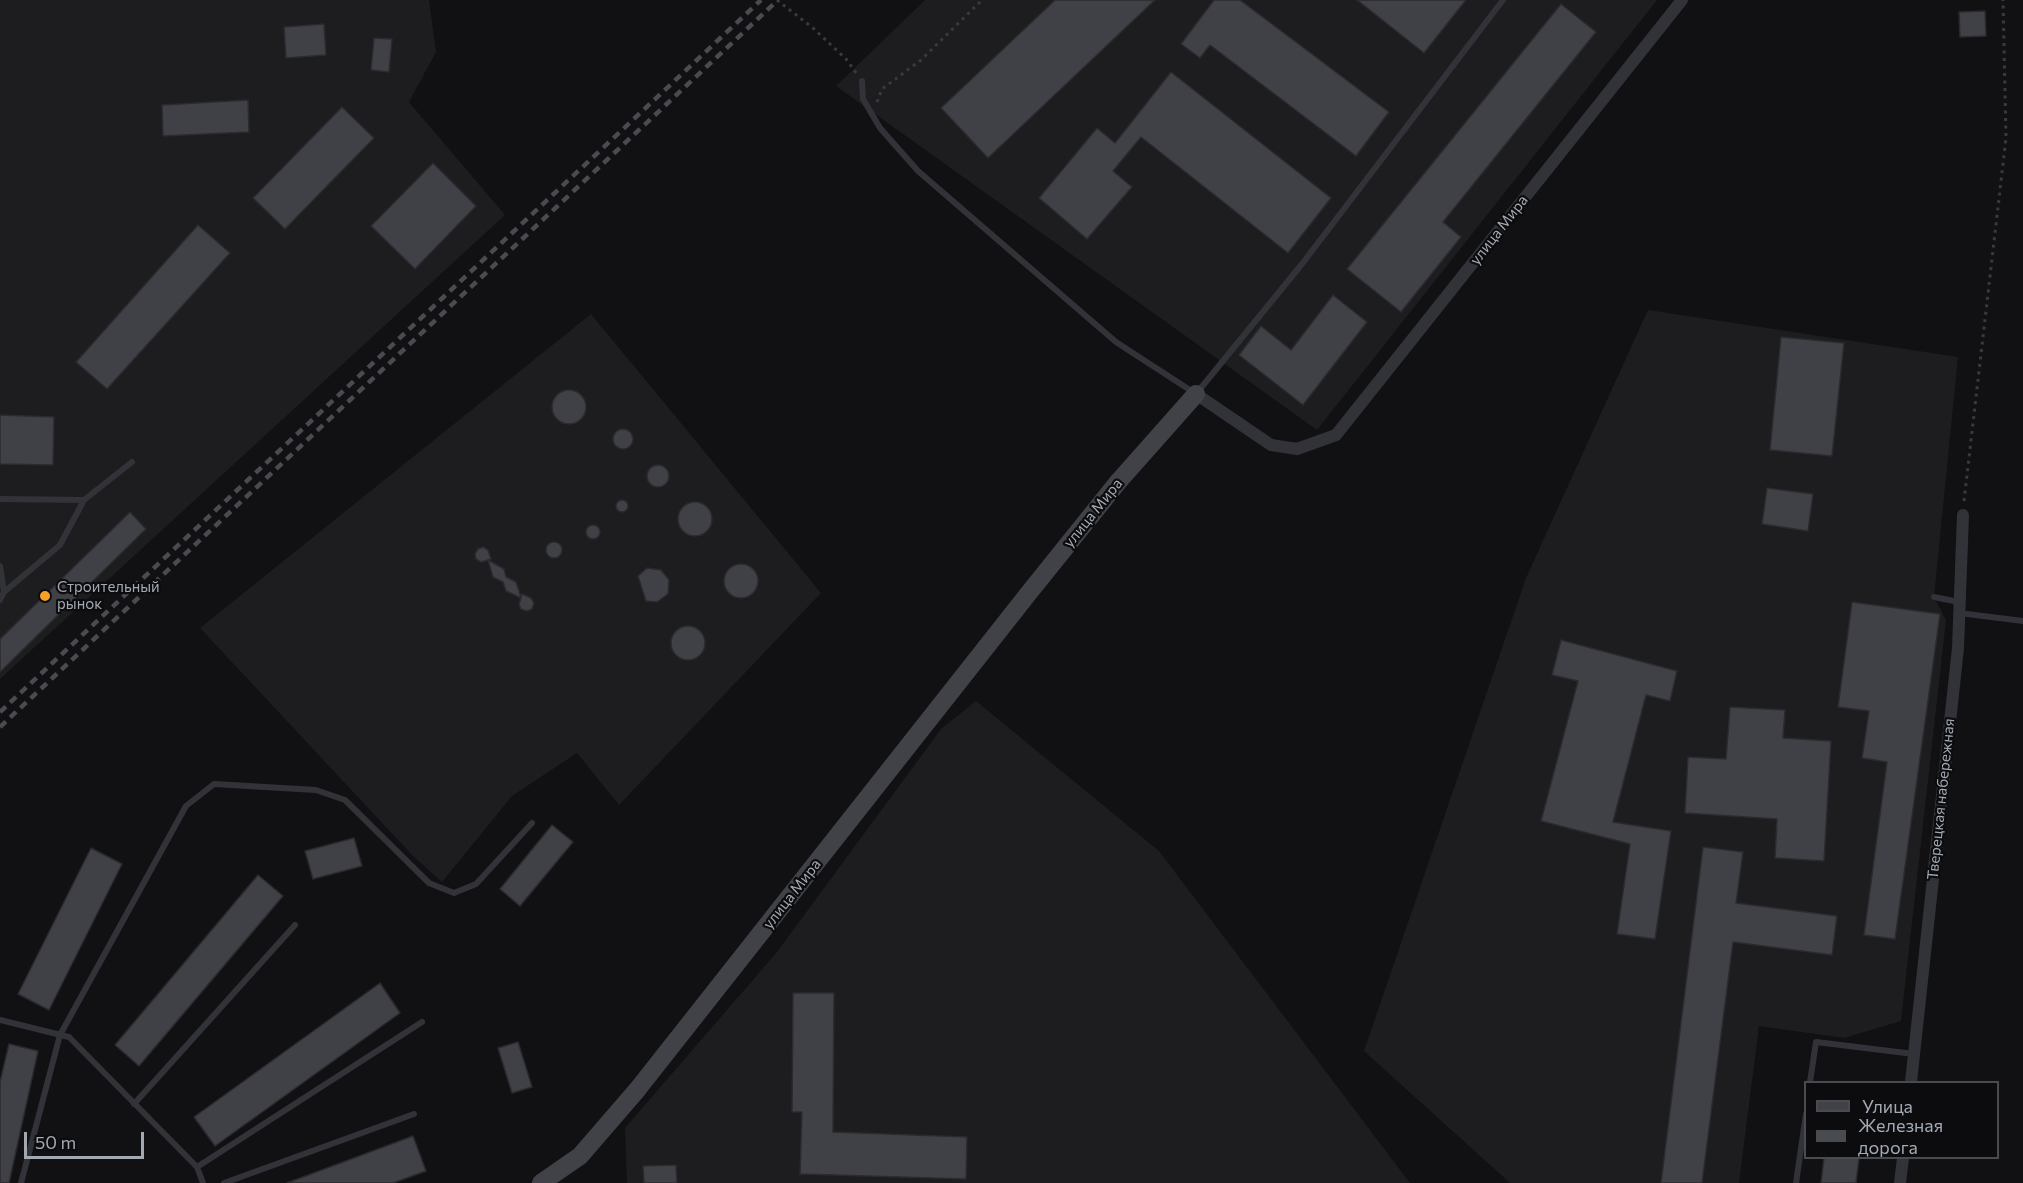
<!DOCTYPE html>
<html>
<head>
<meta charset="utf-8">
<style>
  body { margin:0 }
  #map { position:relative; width:2023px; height:1183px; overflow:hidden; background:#111113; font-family:Commissioner,sans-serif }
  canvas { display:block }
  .legend { position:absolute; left:1804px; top:1081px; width:195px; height:78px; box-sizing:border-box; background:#0c0c0e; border:2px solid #484b50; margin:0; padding:8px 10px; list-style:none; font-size:18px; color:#a2a9b3 }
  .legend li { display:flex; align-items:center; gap:12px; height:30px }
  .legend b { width:30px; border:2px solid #484b50 }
  .scale { position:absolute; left:24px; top:1132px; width:120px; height:27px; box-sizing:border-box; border:3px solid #a2a9b3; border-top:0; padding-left:8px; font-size:18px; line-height:21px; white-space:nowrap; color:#a2a9b3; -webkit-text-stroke:4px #0c0c0e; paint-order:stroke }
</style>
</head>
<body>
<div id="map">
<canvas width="2023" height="1183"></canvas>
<ul class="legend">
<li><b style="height:8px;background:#404248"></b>Улица</li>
<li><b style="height:8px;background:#494b51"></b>Железная дорога</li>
</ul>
<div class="scale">50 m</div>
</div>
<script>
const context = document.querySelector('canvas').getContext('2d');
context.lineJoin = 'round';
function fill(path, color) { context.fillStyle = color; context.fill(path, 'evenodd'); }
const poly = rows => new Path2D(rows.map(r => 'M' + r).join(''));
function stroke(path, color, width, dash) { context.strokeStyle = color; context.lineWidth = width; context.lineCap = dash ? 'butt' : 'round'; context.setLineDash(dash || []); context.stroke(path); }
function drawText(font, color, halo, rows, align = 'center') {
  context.font = font + ' Commissioner,sans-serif'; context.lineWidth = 4.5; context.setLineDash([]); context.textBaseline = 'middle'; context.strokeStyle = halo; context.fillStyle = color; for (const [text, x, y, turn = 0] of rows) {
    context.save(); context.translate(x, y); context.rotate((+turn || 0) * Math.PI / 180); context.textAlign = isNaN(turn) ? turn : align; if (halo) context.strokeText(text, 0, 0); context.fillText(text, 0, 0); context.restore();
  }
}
fill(poly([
  [0,0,429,0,436,52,409,102,505,215,0,679],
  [925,0,1657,0,1317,430,836,86],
  [1648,310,1958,357,1934,597,1946,620,1901,1021,1844,1038,1759,1026,1739,1183,1510,1183,1364,1051,1526,578],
  [591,314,821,593,619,805,577,753,512,796,442,882,413,856,200,628],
  [976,701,1159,851,1410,1183,627,1183,625,1128,777,952,941,729]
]), '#1d1d20');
const building = poly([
  [1055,0,1155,0,988,158,941,108,1055,0],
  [1214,0,1240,0,1389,112,1356,156,1210,45,1200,58,1181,44,1214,0],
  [1357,0,1466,0,1424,53,1357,0],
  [1561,4,1596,32,1443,222,1461,237,1401,312,1347,269,1561,4],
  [1985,11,1986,36,1960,37,1959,12,1985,11],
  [324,24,326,55,286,58,284,27,324,24],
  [374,38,392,39,389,72,371,70,374,38],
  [1171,72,1331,198,1288,253,1141,137,1113,171,1132,187,1087,239,1039,198,1097,128,1115,143,1171,72],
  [248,100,249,132,163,136,162,105,248,100],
  [342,107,374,138,285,229,253,198,342,107],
  [433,163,476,206,415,269,371,226,433,163],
  [198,225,230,253,107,389,76,362,198,225],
  [1333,295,1367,322,1303,405,1239,355,1261,326,1291,350,1333,295],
  [1781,337,1844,343,1832,456,1770,450,1781,337],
  '552 407a17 17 0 1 1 34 0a17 17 0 1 1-34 0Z',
  [0,415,54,417,53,465,0,464,0,415],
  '613 439a10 10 0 1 1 20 0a10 10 0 1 1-20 0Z',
  '647 476a11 11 0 1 1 22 0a11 11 0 1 1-22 0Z',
  [1767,488,1813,494,1808,531,1762,524,1767,488],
  '616 506a6 6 0 1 1 12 0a6 6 0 1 1-12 0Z',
  '678 519a17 17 0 1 1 34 0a17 17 0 1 1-34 0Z',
  [130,512,146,529,0,672,0,639,130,512],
  '586 532a7 7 0 1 1 14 0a7 7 0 1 1-14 0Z',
  '546 550a8 8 0 1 1 16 0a8 8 0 1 1-16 0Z',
  [483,547,488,550,491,559,488,560,504,569,506,577,516,582,521,597,522,594,531,598,534,603,532,609,527,611,521,609,519,604,521,598,506,591,503,582,493,577,488,560,481,562,476,559,475,554,478,549,483,547],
  '724 581a17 17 0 1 1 34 0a17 17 0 1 1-34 0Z',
  [647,568,661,570,669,580,668,594,657,602,646,601,638,576,647,568],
  [1852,602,1940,614,1895,939,1864,935,1887,762,1862,758,1869,711,1838,707,1852,602],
  '671 643a17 17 0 1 1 34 0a17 17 0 1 1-34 0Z',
  [1561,640,1677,671,1670,701,1646,695,1613,822,1671,831,1655,939,1617,934,1630,844,1541,821,1578,681,1552,675,1561,640],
  [1730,707,1785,710,1783,738,1831,741,1824,861,1775,858,1777,819,1685,813,1688,757,1726,759,1730,707],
  [552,825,573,842,520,906,500,889,552,825],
  [354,838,362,866,313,879,305,851,354,838],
  [1703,847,1743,852,1736,903,1837,916,1832,955,1733,942,1702,1183,1661,1183,1703,847],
  [91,848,122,864,49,1010,18,994,91,848],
  [258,875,283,896,139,1066,115,1045,258,875],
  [380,983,400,1013,215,1146,194,1117,380,983],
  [793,993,834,993,833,1132,967,1137,966,1179,800,1174,802,1112,792,1112,793,993],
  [518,1042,532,1087,512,1093,498,1048,518,1042],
  [9,1044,38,1051,9,1183,0,1183,0,1082,9,1044],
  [413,1136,426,1171,393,1183,287,1183,413,1136],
  [1824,1158,1859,1158,1856,1183,1821,1183,1824,1158],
  [676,1165,677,1183,644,1183,643,1166,676,1165]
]);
fill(building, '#404146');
stroke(building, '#2b2b2f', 1.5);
stroke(poly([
  [777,0,813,28,846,59,857,74],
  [877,102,882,89,921,60,982,0],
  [1964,501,2006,138,2003,0]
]), '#383a3f', 3, [3, 4.5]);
stroke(poly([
  [862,81,863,99,880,128,918,171,1116,342,1196,394,1302,264,1503,0],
  [0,499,84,500],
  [0,566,4,592],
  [1934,597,1959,602],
  [0,600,4,592,60,545,84,500,132,462],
  [1959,613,2023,621],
  [0,1020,69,1037,197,1167,203,1183],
  [1810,1082,1816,1042,1914,1054],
  [134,1104,295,925],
  [197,1167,422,1022],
  [21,1183,60,1035,186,806,214,784,316,790,345,800,429,883,454,893,476,884,532,823],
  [224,1183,414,1114],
  [1796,1183,1806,1114]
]), '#323338', 6);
stroke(poly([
  [1196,394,1271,445,1297,449,1336,435,1682,0],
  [1911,1082,1958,648,1963,515],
  [1900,1183,1903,1158]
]), '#323338', 12);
stroke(poly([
  [541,1183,580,1156,637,1090,1028,594,1118,482,1196,394]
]), '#404248', 18);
stroke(poly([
  [0,712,761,0],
  [0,727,778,0]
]), '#494b51', 4.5, [8, 6]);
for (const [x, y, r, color] of [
  [45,596,6,"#f3a129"]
]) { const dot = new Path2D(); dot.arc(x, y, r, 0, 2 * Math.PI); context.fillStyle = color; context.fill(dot); stroke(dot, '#0c0c0e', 2); }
drawText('15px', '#a2a9b3', '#0c0c0e', [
  ["улица Мира",1499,230,-52],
  ["улица Мира",1093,513,-51],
  ["Тверецкая набережная",1941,799,-84],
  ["улица Мира",792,894,-52]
]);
drawText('15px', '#a2a9b3', '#0c0c0e', [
  ["Строительный",57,587],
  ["рынок",57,604]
], 'left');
</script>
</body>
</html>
